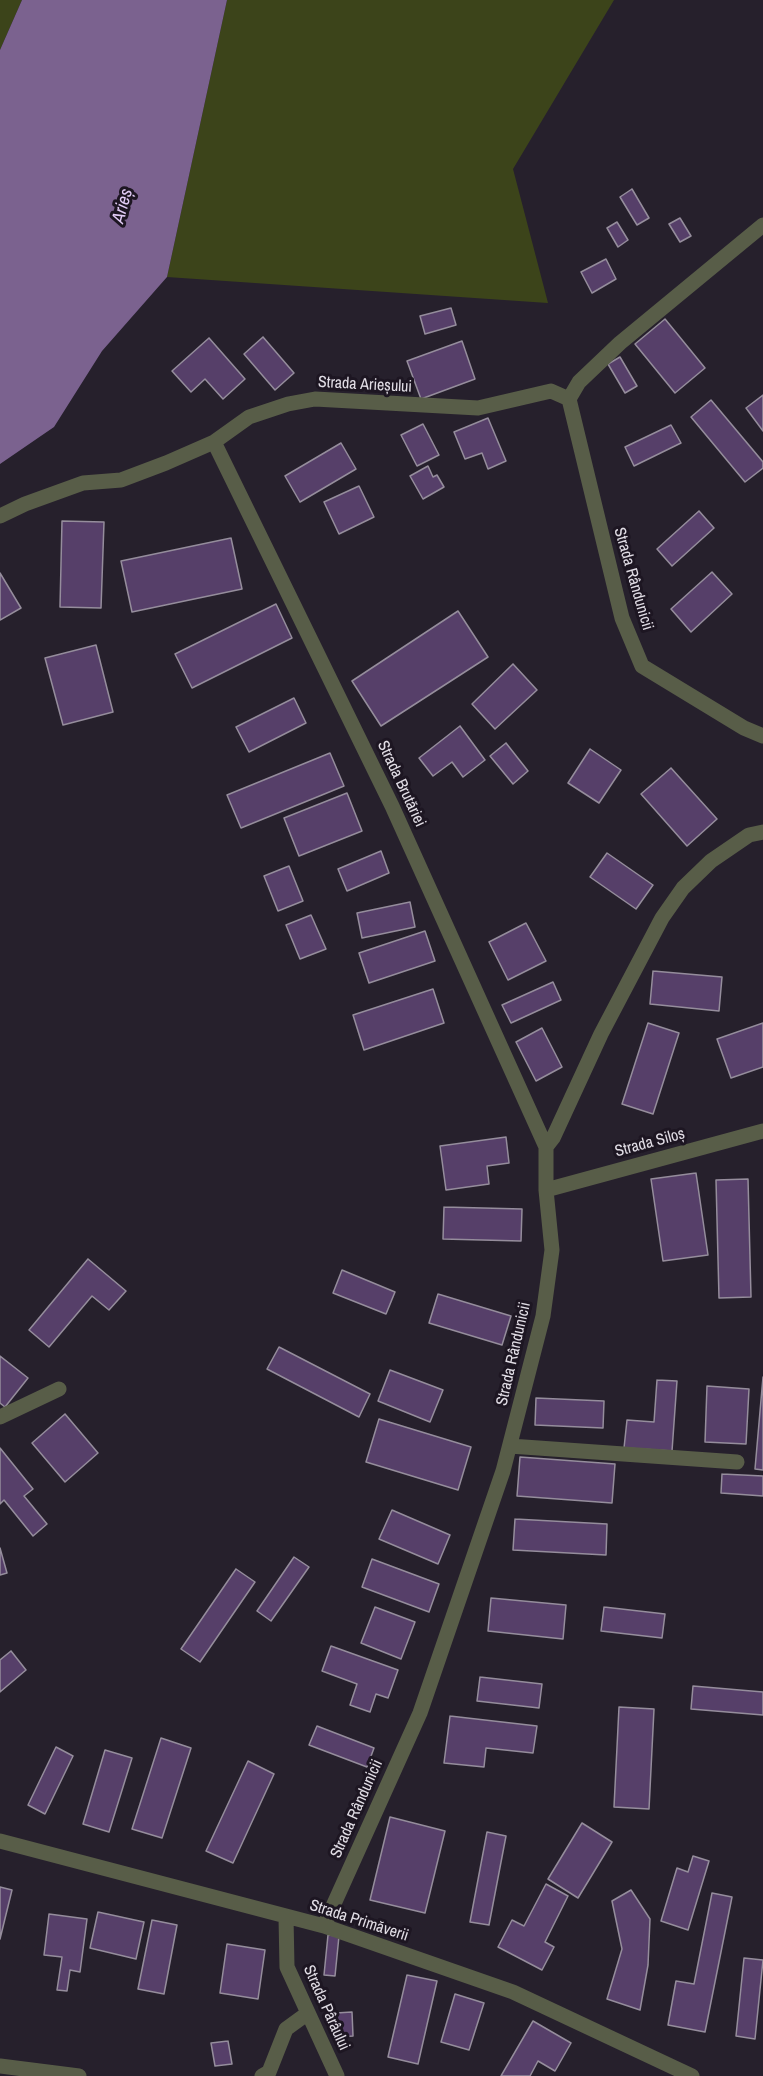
<!DOCTYPE html>
<html>
<head>
<meta charset="utf-8">
<style>
  body { margin:0 }
  canvas { display:block; background:#26202c }
</style>
</head>
<body>
<canvas width="763" height="2076"></canvas>
<script>
const context = document.querySelector('canvas').getContext('2d');
context.lineJoin = 'round';
function fill(path, color) { context.fillStyle = color; context.fill(path, 'evenodd'); }
const poly = rows => new Path2D(rows.map(r => 'M' + r).join(''));
function stroke(path, color, width, dash) { context.strokeStyle = color; context.lineWidth = width; context.lineCap = dash ? 'butt' : 'round'; context.setLineDash(dash || []); context.stroke(path); }
function drawText(font, color, halo, rows, align = 'center') {
  context.font = font + ' "Archivo Narrow",sans-serif'; context.lineWidth = 6; context.setLineDash([]); context.textBaseline = 'middle'; context.strokeStyle = halo; context.fillStyle = color; for (const [text, x, y, turn = 0] of rows) {
    context.save(); context.translate(x, y); context.rotate((+turn || 0) * Math.PI / 180); context.textAlign = isNaN(turn) ? turn : align; if (halo) context.strokeText(text, 0, 0); context.fillText(text, 0, 0); context.restore();
  }
}
fill(poly([
  [0,0,22,0,0,50],
  [227,0,614,0,513,169,548,303,167,277]
]), '#3c441a');
fill(poly([
  [22,0,227,0,167,277,102,351,54,427,0,464,0,50]
]), '#7b628f');
const building = poly([
  [632,189,649,218,637,225,620,197,632,189],
  [680,218,691,236,680,242,669,224,680,218],
  [617,222,628,240,618,247,607,228,617,222],
  [606,259,616,279,592,293,581,272,606,259],
  [451,308,456,325,425,334,420,316,451,308],
  [665,319,705,368,675,393,635,344,665,319],
  [263,337,294,373,275,390,244,354,263,337],
  [209,338,245,379,223,399,205,379,191,392,172,371,209,338],
  [462,341,475,379,421,399,407,361,462,341],
  [620,357,637,386,625,393,608,364,620,357],
  [763,395,763,431,746,408,763,395],
  [711,400,763,462,763,468,745,482,691,417,711,400],
  [488,418,506,461,488,469,482,453,465,459,454,432,488,418],
  [423,424,439,455,417,466,401,435,423,424],
  [671,425,681,443,634,466,625,447,671,425],
  [341,443,356,469,300,502,285,476,341,443],
  [428,466,433,477,437,475,444,487,423,499,410,476,428,466],
  [359,486,374,517,339,534,324,502,359,486],
  [699,511,714,528,672,566,657,549,699,511],
  [62,521,104,522,101,608,60,607,62,521],
  [231,538,242,589,132,612,121,561,231,538],
  [712,572,732,594,691,632,671,609,712,572],
  [0,573,21,608,0,620,0,573],
  [276,604,292,638,192,688,175,654,276,604],
  [458,611,488,657,381,726,352,681,458,611],
  [96,645,113,712,63,725,45,658,96,645],
  [513,664,537,690,495,729,472,704,513,664],
  [294,698,306,723,249,752,236,727,294,698],
  [460,726,485,760,463,777,452,762,433,776,419,758,460,726],
  [506,743,528,771,513,784,490,756,506,743],
  [590,749,621,770,599,803,568,783,590,749],
  [330,753,344,786,241,828,227,795,330,753],
  [671,768,717,819,687,846,641,794,671,768],
  [347,793,362,831,299,856,284,818,347,793],
  [381,851,389,873,347,891,338,869,381,851],
  [607,853,653,885,636,909,590,877,607,853],
  [289,866,303,901,278,911,264,876,289,866],
  [410,902,415,927,362,938,357,913,410,902],
  [311,915,326,949,300,959,286,925,311,915],
  [526,923,546,961,508,980,489,942,526,923],
  [425,931,435,961,369,983,359,953,425,931],
  [653,971,722,977,719,1011,650,1004,653,971],
  [553,982,561,1000,511,1023,502,1005,553,982],
  [433,989,444,1023,364,1050,353,1015,433,989],
  [648,1023,679,1033,653,1114,622,1104,648,1023],
  [763,1023,763,1067,731,1078,717,1039,763,1023],
  [542,1028,562,1067,536,1081,516,1042,542,1028],
  [506,1137,509,1163,487,1166,489,1184,446,1190,440,1146,506,1137],
  [696,1173,708,1255,663,1261,651,1179,696,1173],
  [748,1179,751,1297,719,1298,716,1180,748,1179],
  [444,1207,522,1209,521,1241,443,1239,444,1207],
  [88,1259,126,1291,109,1310,92,1296,49,1347,29,1330,88,1259],
  [342,1270,395,1292,386,1314,333,1293,342,1270],
  [438,1294,511,1316,502,1345,429,1323,438,1294],
  [279,1347,370,1394,359,1417,267,1369,279,1347],
  [0,1356,28,1378,5,1407,0,1403,0,1356],
  [390,1370,443,1390,430,1422,378,1401,390,1370],
  [763,1377,763,1470,755,1469,763,1377],
  [657,1380,677,1381,672,1451,624,1448,627,1420,654,1422,657,1380],
  [707,1386,749,1389,746,1444,705,1442,707,1386],
  [536,1398,604,1401,603,1428,535,1425,536,1398],
  [65,1414,98,1453,65,1482,32,1443,65,1414],
  [379,1419,471,1447,458,1490,366,1462,379,1419],
  [0,1448,33,1489,24,1496,47,1524,33,1536,4,1500,0,1504,0,1448],
  [520,1457,615,1464,612,1503,517,1496,520,1457],
  [722,1474,763,1476,763,1496,721,1493,722,1474],
  [392,1510,450,1535,438,1564,379,1539,392,1510],
  [515,1519,607,1524,606,1555,513,1550,515,1519],
  [0,1548,7,1573,0,1575,0,1548],
  [294,1557,309,1567,271,1621,257,1611,294,1557],
  [372,1559,439,1584,429,1612,362,1587,372,1559],
  [236,1569,255,1582,200,1662,181,1649,236,1569],
  [491,1598,566,1605,563,1639,488,1631,491,1598],
  [375,1607,415,1622,401,1659,361,1643,375,1607],
  [604,1607,665,1614,662,1638,601,1631,604,1607],
  [331,1646,398,1670,388,1698,376,1694,370,1712,350,1705,357,1684,322,1671,331,1646],
  [11,1651,26,1670,0,1692,0,1660,11,1651],
  [480,1677,542,1684,539,1708,477,1701,480,1677],
  [693,1686,763,1692,763,1715,691,1709,693,1686],
  [619,1707,654,1709,649,1809,614,1807,619,1707],
  [450,1716,537,1726,533,1753,486,1748,484,1767,444,1763,450,1716],
  [317,1726,374,1748,367,1767,309,1745,317,1726],
  [161,1738,191,1748,162,1838,132,1829,161,1738],
  [56,1747,73,1756,45,1814,28,1805,56,1747],
  [105,1750,132,1758,109,1832,83,1824,105,1750],
  [248,1761,274,1774,233,1863,206,1851,248,1761],
  [390,1817,445,1831,425,1913,370,1900,390,1817],
  [582,1823,612,1842,578,1898,548,1879,582,1823],
  [487,1832,506,1836,489,1925,470,1922,487,1832],
  [693,1856,709,1861,688,1930,661,1921,677,1868,688,1872,693,1856],
  [546,1884,568,1896,545,1942,554,1947,542,1970,498,1947,512,1920,524,1926,546,1884],
  [0,1887,12,1890,0,1939,0,1887],
  [631,1890,650,1919,648,1965,640,2010,607,1999,622,1949,612,1901,631,1890],
  [712,1893,732,1897,705,2032,668,2025,676,1981,694,1984,712,1893],
  [98,1912,144,1922,136,1959,90,1948,98,1912],
  [49,1914,87,1919,80,1972,70,1970,67,1991,57,1990,62,1957,44,1955,49,1914],
  [152,1920,177,1925,164,1994,138,1989,152,1920],
  [328,1935,339,1936,335,1976,324,1975,328,1935],
  [227,1944,265,1950,258,1999,220,1993,227,1944],
  [744,1958,763,1960,755,2039,736,2036,744,1958],
  [407,1975,437,1981,418,2064,388,2057,407,1975],
  [455,1994,484,2003,469,2050,441,2042,455,1994],
  [352,2012,353,2036,337,2037,336,2013,352,2012],
  [533,2021,571,2043,555,2071,538,2061,530,2076,501,2076,533,2021],
  [228,2041,232,2064,215,2066,211,2043,228,2041]
]);
fill(building, '#563f69');
stroke(building, '#958d9c', 1.5);
stroke(poly([
  [569,399,622,618,642,666,744,728,763,736],
  [569,399,579,382,620,343,763,225],
  [214,442,392,806,546,1147],
  [0,516,25,504,83,483,121,480,166,463,214,442,249,417,288,404,315,399,478,408,551,391,569,399],
  [546,1190,763,1131],
  [0,1417,59,1389],
  [510,1446,737,1462],
  [0,1841,324,1926,513,1992,692,2076],
  [286,1917,287,1967,337,2076],
  [324,1926,420,1713,503,1471,543,1316,552,1250,546,1190,546,1147,553,1138,601,1034,662,918,683,888,711,861,749,835,763,832],
  [0,2066,79,2076],
  [262,2076,269,2072,286,2029,308,2013]
]), '#585d48', 15);
drawText('16px', '#e1dde5', '#1d1622', [
  ["Strada Arieșului",365,385,3],
  ["Strada Rândunicii",633,579,74],
  ["Strada Brutăriei",401,784,65],
  ["Strada Siloș",650,1143,-15],
  ["Strada Rândunicii",514,1354,-77],
  ["Strada Rândunicii",357,1809,-66],
  ["Strada Primăverii",359,1921,18],
  ["Strada Pârâului",326,2008,66]
]);
drawText('italic 18px', '#e2ccf6', '#1d1622', [
  ["Arieș",123,206,-74]
]);
</script>
</body>
</html>
